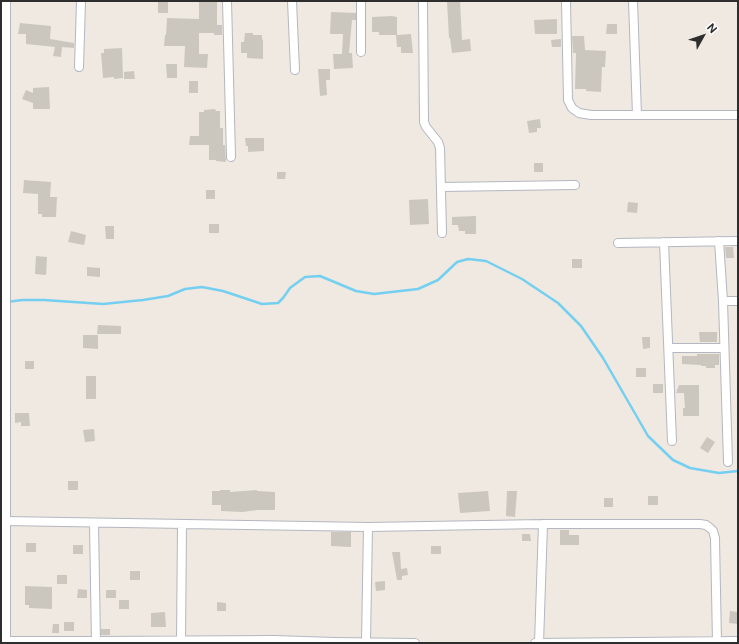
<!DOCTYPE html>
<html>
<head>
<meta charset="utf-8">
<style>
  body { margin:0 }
  #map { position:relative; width:739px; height:644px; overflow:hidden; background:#efe9e1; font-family:"Public Sans",sans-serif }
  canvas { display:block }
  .frame { position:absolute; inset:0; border:2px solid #2e2e2e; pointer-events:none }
  .north { position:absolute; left:683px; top:16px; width:40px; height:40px; -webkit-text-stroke:3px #fff; paint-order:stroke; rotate:50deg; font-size:11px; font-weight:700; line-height:16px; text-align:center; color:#2e2e2e }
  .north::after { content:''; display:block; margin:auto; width:14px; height:18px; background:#2e2e2e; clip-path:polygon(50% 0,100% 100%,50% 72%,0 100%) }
</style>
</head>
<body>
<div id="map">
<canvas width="739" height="644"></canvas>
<div class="frame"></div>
<div class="north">N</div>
</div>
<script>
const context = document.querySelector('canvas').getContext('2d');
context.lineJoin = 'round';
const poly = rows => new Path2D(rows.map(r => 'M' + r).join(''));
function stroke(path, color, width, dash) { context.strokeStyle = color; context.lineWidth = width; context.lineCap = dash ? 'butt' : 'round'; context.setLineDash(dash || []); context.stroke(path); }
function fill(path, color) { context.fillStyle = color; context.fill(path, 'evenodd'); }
stroke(poly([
  [7,302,22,300,44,300,103,304,143,300,168,296,185,289,202,287,223,291,262,304,278,303,283,298,290,288,305,277,320,276,356,291,374,294,418,289,438,280,457,262,468,259,486,261,522,279,558,303,581,326,603,358,648,436,673,460,690,468,719,473,738,471]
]), '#75cff0', 2.5);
fill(poly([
  [158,1,168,1,168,13,158,13],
  [199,1,217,1,217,25,222,25,222,35,214,35,214,33,199,33,199,54,208,54,207,68,184,67,185,46,164,46,165,35,166,35,167,18,199,19],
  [447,1,460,1,462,40,470,39,471,51,452,53,450,38,449,38],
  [331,12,356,13,356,20,352,20,349,53,352,53,353,68,334,69,333,54,342,54,343,34,330,34],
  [392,16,397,17,397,35,411,34,413,53,401,53,401,47,397,47,396,35,379,35,379,32,372,32,372,17],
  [557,19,557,34,535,34,534,20],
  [20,23,51,26,50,39,74,43,74,48,62,47,61,57,53,56,55,47,26,44,26,34,18,34],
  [607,24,617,24,617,34,606,34],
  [245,33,253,33,253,35,262,35,262,39,263,40,263,59,247,58,247,53,241,53,241,42,244,42],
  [572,36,584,36,585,50,606,51,605,67,602,67,601,92,586,91,586,89,575,89,576,53,573,53],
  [561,39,561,47,552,47,551,40],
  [122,48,123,78,114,79,114,77,103,78,101,53,104,53,104,49],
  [166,64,177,64,177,78,167,78],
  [318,69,330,69,330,80,326,80,327,95,320,96],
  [134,71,135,79,124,79,124,72],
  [189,81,198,81,198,93,189,93],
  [49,87,50,109,33,109,33,103,22,99,26,90,33,93,33,88],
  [215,109,216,111,220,111,220,128,223,128,223,145,225,145,226,162,216,161,216,160,209,160,209,145,189,145,190,136,199,136,199,112,204,112,204,110],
  [540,119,541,128,537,128,537,132,529,133,527,121],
  [245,138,264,138,264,151,248,152,248,146,246,146],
  [534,163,543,163,543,172,534,172],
  [277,172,286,172,285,179,277,179],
  [24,180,51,182,50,197,57,197,56,217,42,217,42,214,38,214,38,194,23,193],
  [206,190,215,190,215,199,206,199],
  [428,199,429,224,410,225,409,200],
  [628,202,638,203,637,213,627,212],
  [476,216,476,234,465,234,465,231,459,231,458,225,452,225,452,217],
  [209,224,219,224,219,233,209,233],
  [105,226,114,226,114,239,106,239],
  [71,231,86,235,84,245,68,242],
  [725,247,733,247,734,258,726,258],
  [36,256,47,257,46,275,35,274],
  [572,259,582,259,582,268,572,268],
  [87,267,100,268,100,277,87,276],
  [98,325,121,326,121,334,97,334],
  [699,332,717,332,717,342,700,342],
  [83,335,98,335,98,349,83,348],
  [642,337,650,337,650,348,643,349],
  [697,354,719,354,719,365,715,365,715,368,706,368,706,366,701,366,701,365,682,364,682,356,697,356],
  [25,361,34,361,34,369,25,369],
  [636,368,646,368,646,377,636,377],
  [86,376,96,376,96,399,86,399],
  [653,384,663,384,663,393,653,393],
  [679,385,699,385,699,416,683,416,683,408,685,408,684,393,676,393],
  [15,413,29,413,30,426,21,426,21,422,15,423],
  [94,429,95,441,85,442,83,430],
  [707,437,715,442,708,453,700,448],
  [68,481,78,481,78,490,68,490],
  [220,490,230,490,230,492,257,490,257,491,275,492,275,510,258,510,242,512,221,511,221,505,212,505,212,491,220,491],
  [488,491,490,511,460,513,458,493],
  [507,491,517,491,515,517,506,516],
  [648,496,658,496,658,505,648,505],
  [604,498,613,498,613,507,604,507],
  [560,530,569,530,569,535,579,535,579,545,560,545],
  [331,532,351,532,351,547,331,546],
  [522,534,530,534,531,541,522,541],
  [26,543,36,543,36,552,26,552],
  [73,545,83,545,83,554,73,554],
  [431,546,441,546,441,554,431,554],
  [392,552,400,552,401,569,407,568,408,575,402,576,402,580,397,580],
  [130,571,140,571,140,580,130,580],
  [57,575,67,575,67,584,57,584],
  [385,581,385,590,376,591,375,582],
  [25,586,52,587,52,609,29,608,29,605,25,605],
  [78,589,87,590,87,598,77,598],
  [106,590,116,590,116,598,106,598],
  [119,600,129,600,129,609,119,609],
  [217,602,226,603,226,611,217,611],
  [730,611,738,612,738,624,729,623],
  [165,612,166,627,151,627,151,613],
  [64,622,74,622,74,631,64,631],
  [53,624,59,624,59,633,52,633],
  [101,629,110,629,110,635,101,635]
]), '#cbc7bf');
const street = poly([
  [227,1,231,157],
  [292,1,295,70],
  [361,1,361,52],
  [423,1,424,122,426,127,438,142,440,148,442,233],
  [566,1,568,100,572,108,579,113,591,115,738,115],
  [633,1,637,115],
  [79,67,81,1],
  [441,187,575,185],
  [719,241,723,301,728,462],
  [664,242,672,441],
  [618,243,738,241],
  [723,301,738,301],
  [669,348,724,348],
  [4,521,368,527,543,524,700,524,706,525,710,528,713,531,715,538,717,643],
  [94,523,96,643],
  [4,641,97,641,274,640,334,642,415,643],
  [366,642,368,527],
  [181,643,182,524],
  [535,643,738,641],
  [539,643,543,524]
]);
const secondary = poly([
  [4,643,4,1]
]);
stroke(street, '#b4b7c1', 10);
stroke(secondary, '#b4b7c1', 14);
stroke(street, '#fff', 8);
stroke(secondary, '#fff', 12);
</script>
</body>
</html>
